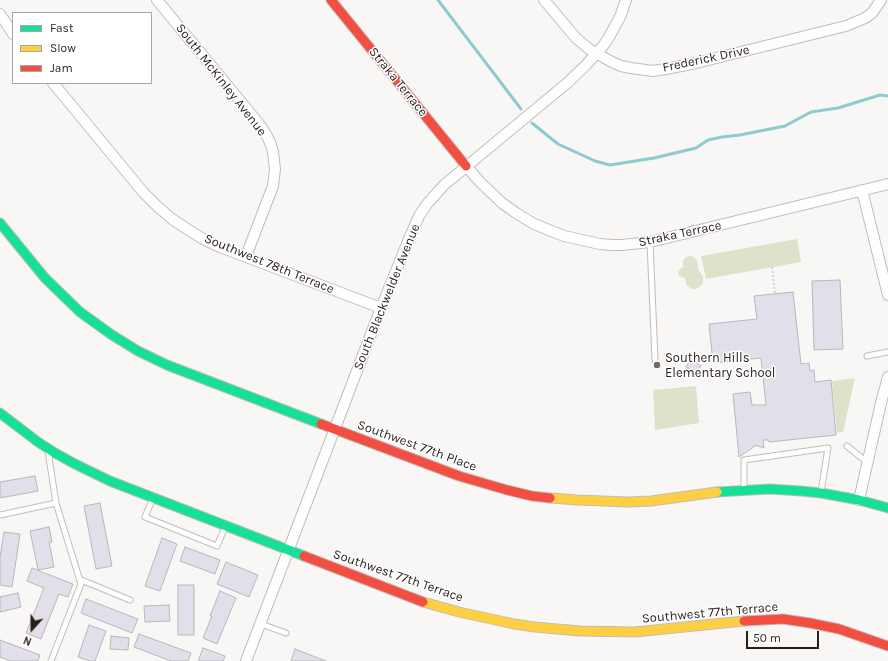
<!DOCTYPE html>
<html>
<head>
<meta charset="utf-8">
<style>
  body { margin:0 }
  #map { position:relative; width:888px; height:661px; overflow:hidden; background:#f9f7f5; font-family:Karla,sans-serif }
  canvas { display:block }
  .legend { position:absolute; left:12px; top:12px; width:140px; height:72px; box-sizing:border-box; background:#fff; border:1px solid #a9a5a3; margin:0; padding:5px 7px; list-style:none; font-size:12px; color:#271e1a }
  .legend li { display:flex; align-items:center; gap:8px; height:20px }
  .legend b { width:20px; border:1px solid #a9a5a3 }
  .north { position:absolute; left:12px; top:609px; width:40px; height:40px; -webkit-text-stroke:3px #fff; paint-order:stroke; rotate:201deg; font-size:11px; font-weight:700; line-height:16px; text-align:center; color:#271e1a }
  .north::after { content:''; display:block; margin:auto; width:14px; height:18px; background:#271e1a; clip-path:polygon(50% 0,100% 100%,50% 72%,0 100%) }
  .scale { position:absolute; left:746px; top:631px; width:73px; height:18px; box-sizing:border-box; border:2px solid #271e1a; border-top:0; padding-left:5px; font-size:12px; line-height:14px; white-space:nowrap; color:#271e1a; -webkit-text-stroke:3px #fff; paint-order:stroke }
</style>
</head>
<body>
<div id="map">
<canvas width="888" height="661"></canvas>
<ul class="legend">
<li><b style="height:5px;background:#16e098"></b>Fast</li>
<li><b style="height:5px;background:#ffcf43"></b>Slow</li>
<li><b style="height:5px;background:#f24e42"></b>Jam</li>
</ul>
<div class="north">N</div>
<div class="scale">50 m</div>
</div>
<script>
const context = document.querySelector('canvas').getContext('2d');
context.lineJoin = 'round';
function fill(path, color) { context.fillStyle = color; context.fill(path, 'evenodd'); }
const poly = rows => new Path2D(rows.map(r => 'M' + r).join(''));
function stroke(path, color, width, dash) { context.strokeStyle = color; context.lineWidth = width; context.lineCap = dash ? 'butt' : 'round'; context.setLineDash(dash || []); context.stroke(path); }
function drawText(font, color, halo, rows, align = 'center') {
  context.font = font + ' Karla,sans-serif'; context.lineWidth = 3; context.setLineDash([]); context.textBaseline = 'middle'; context.strokeStyle = halo; context.fillStyle = color; for (const [text, x, y, turn = 0] of rows) {
    context.save(); context.translate(x, y); context.rotate((+turn || 0) * Math.PI / 180); context.textAlign = isNaN(turn) ? turn : align; if (halo) context.strokeText(text, 0, 0); context.fillText(text, 0, 0); context.restore();
  }
}
fill(poly([
  [797,239,801,262,706,279,701,256],
  [689,256,694,257,697,260,698,266,698,269,703,277,703,282,701,286,696,289,692,289,689,287,686,284,685,278,679,276,678,273,679,270,683,267,683,261,685,258],
  [855,378,843,432,837,433,832,381],
  [696,386,699,423,655,430,653,390]
]), '#dfe2cb');
stroke(poly([
  [438,0,521,109],
  [532,123,558,144,595,161,610,165,654,158,696,148,708,140,722,137,740,135,785,126,811,112,838,108,880,95,888,96]
]), '#8ccccc', 3);
const building = poly([
  [840,280,843,349,814,350,812,281,840,280],
  [793,292,801,364,809,363,810,371,814,370,815,382,831,380,836,435,769,442,768,440,763,440,764,448,755,445,755,446,739,457,733,394,750,392,752,405,766,405,761,358,713,363,709,324,757,319,754,296,793,292],
  [691,359,701,366,695,374,686,367,691,359],
  [35,476,38,491,0,498,0,482,35,476],
  [100,503,112,566,96,569,84,506,100,503],
  [49,527,52,542,49,542,54,567,38,570,30,531,49,527],
  [4,532,20,534,12,587,0,585,0,557,4,532],
  [162,538,177,544,160,591,145,586,162,538],
  [185,547,220,560,215,574,180,561,185,547],
  [226,562,258,575,249,597,217,584,226,562],
  [32,568,73,584,68,597,59,594,41,639,26,633,44,588,27,581,32,568],
  [178,585,194,585,194,635,178,635,178,585],
  [220,591,236,598,217,644,203,638,212,616,210,616,220,591],
  [18,593,21,607,0,612,0,597,18,593],
  [86,599,138,619,132,633,81,613,86,599],
  [169,605,170,621,145,622,144,606,169,605],
  [89,625,106,631,95,661,90,661,78,657,89,625],
  [139,634,191,653,188,661,171,661,134,647,139,634],
  [111,636,129,638,128,650,110,649,111,636],
  [0,640,40,655,38,661,10,661,0,657,0,640],
  [203,648,225,656,223,661,198,661,203,648],
  [295,649,326,661,291,661,295,649]
]);
fill(building, '#e2deea');
stroke(building, '#b9b7ba', 1);
const lane = poly([
  [650,242,655,360],
  [867,356,888,352],
  [847,446,868,463],
  [48,451,56,503],
  [744,489,744,460,828,448,821,492],
  [152,500,145,517,217,546,225,527],
  [0,515,56,503,81,584,51,661],
  [79,579,130,600],
  [261,624,286,633]
]);
const street = poly([
  [157,0,260,125,267,136,271,145,273,152,275,169,273,186,246,256],
  [544,0,576,38,589,49,610,61,621,66,631,68,653,71,666,69,696,63,846,26,865,18,872,13,881,0],
  [0,14,13,34],
  [53,83,143,192,158,207,172,219,187,229,203,239,220,247,381,308],
  [466,166,480,182,502,203,516,213,534,224,564,236,600,244,612,245,622,245,650,242,888,184],
  [862,190,888,295],
  [859,500,881,403,888,377],
  [246,661,381,308,409,239,419,216,427,204,444,185,566,84,586,65,603,46,609,37,620,17,626,0]
]);
const fast = poly([
  [0,223,45,278,80,312,112,335,138,351,167,365,321,424],
  [0,413,38,442,55,453,75,464,110,481,304,556],
  [717,492,770,489,801,491,821,493,859,500,888,508]
]);
const slow = poly([
  [550,498,578,500,628,502,651,501,717,492],
  [423,602,459,612,514,624,535,627,580,631,635,632,744,621]
]);
const jam = poly([
  [331,0,466,166],
  [321,424,459,476,507,490,532,496,550,498],
  [304,556,423,602],
  [744,621,783,619,810,623,839,629,888,646]
]);
stroke(lane, '#c3bdba', 7);
stroke(street, '#c3bdba', 12);
stroke(fast, '#c3bdba', 11);
stroke(slow, '#c3bdba', 11);
stroke(jam, '#c3bdba', 11);
stroke(poly([
  [772,267,775,294]
]), '#d7d6d5', 2, [2, 2]);
stroke(lane, '#fefefe', 5);
stroke(street, '#fefefe', 10);
stroke(fast, '#16e098', 9);
stroke(slow, '#ffcf43', 9);
stroke(jam, '#f24e42', 9);
for (const [x, y, r, color] of [
  [657,365,4,"#706a67"]
]) { const dot = new Path2D(); dot.arc(x, y, r, 0, 2 * Math.PI); context.fillStyle = color; context.fill(dot); stroke(dot, '#fff', 1.5); }
drawText('13px', '#271e1a', '#fff', [
  ["Frederick Drive",706,59,-12],
  ["South McKinley Avenue",221,80,52],
  ["Straka Terrace",398,82,51],
  ["Straka Terrace",680,234,-12],
  ["Southwest 78th Terrace",269,264,22],
  ["South Blackwelder Avenue",387,297,-68],
  ["Southwest 77th Place",417,446,20],
  ["Southwest 77th Terrace",398,576,19],
  ["Southwest 77th Terrace",710,613,-5]
]);
drawText('13px', '#271e1a', '#fff', [
  ["Southern Hills",665,358],
  ["Elementary School",665,373]
], 'left');
</script>
</body>
</html>
